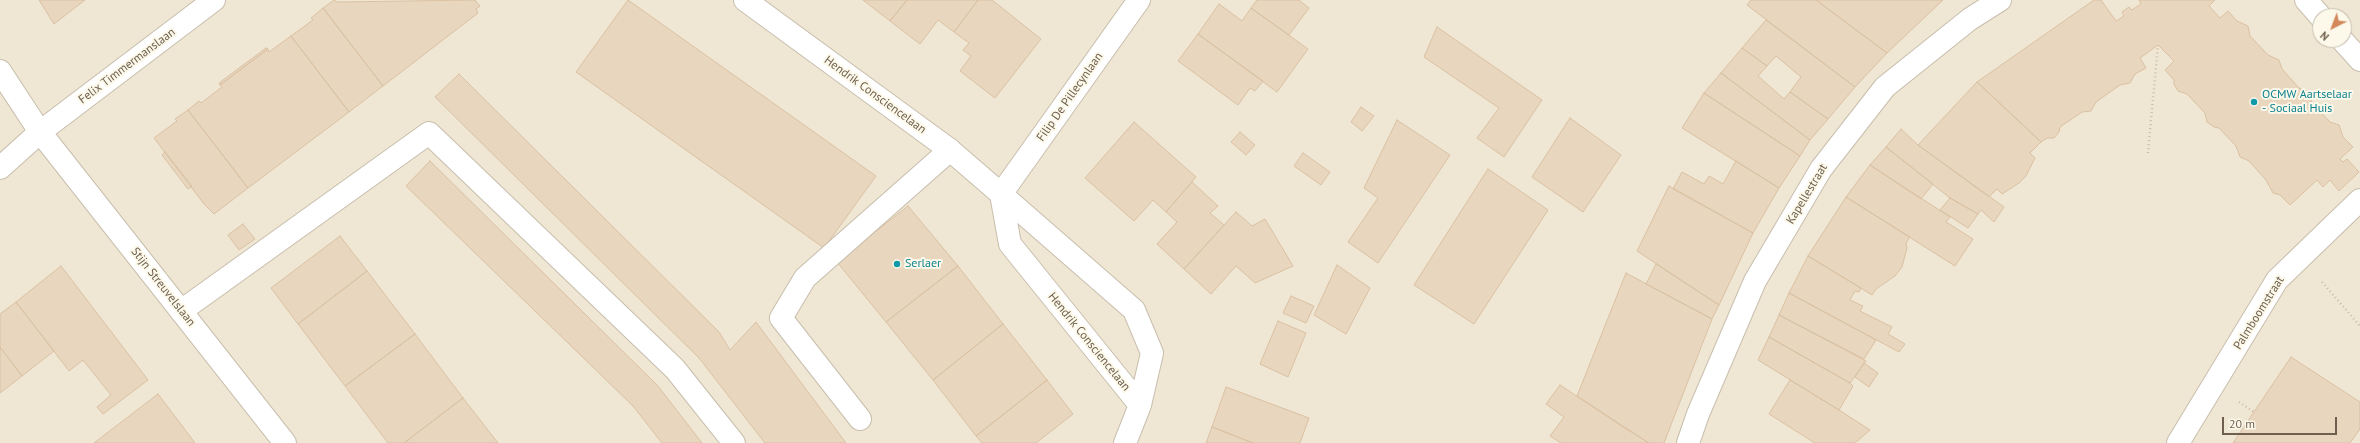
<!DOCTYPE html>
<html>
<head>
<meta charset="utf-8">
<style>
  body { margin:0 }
  #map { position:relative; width:2360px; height:443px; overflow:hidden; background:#f9f4e5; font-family:"PT Sans",sans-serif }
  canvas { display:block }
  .north { position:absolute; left:2312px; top:8px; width:40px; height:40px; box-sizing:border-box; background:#fcf8ea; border:1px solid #c3bbac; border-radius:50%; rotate:222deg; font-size:11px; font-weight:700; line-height:16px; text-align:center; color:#6e5f4e }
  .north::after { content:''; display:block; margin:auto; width:14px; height:18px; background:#d3895a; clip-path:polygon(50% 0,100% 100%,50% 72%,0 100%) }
  .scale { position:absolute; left:2222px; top:417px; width:115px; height:18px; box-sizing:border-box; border:2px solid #6e5f4e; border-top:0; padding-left:5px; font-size:12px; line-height:14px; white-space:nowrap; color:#6e5f4e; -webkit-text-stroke:3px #fcf8ea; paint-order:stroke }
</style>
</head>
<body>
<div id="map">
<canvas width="2360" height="443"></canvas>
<div class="north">N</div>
<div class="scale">20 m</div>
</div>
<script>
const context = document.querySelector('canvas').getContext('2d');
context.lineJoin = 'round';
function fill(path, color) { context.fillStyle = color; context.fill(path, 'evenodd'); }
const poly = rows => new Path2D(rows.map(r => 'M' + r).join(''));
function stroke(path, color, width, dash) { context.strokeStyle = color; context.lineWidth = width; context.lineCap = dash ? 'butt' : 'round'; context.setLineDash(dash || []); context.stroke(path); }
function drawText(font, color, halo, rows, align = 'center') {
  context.font = font + ' "PT Sans",sans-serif'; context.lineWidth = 4; context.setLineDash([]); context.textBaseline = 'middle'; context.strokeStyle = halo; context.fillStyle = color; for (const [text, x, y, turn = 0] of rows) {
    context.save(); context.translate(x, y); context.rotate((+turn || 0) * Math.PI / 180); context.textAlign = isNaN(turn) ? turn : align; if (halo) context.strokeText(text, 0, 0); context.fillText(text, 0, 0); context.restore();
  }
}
fill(poly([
  [0,0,2360,0,2360,443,0,443],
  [2320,16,2344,16,2344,40,2320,40]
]), '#efe7d4');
const building = poly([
  [39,0,85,0,54,24,39,0],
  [334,0,337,2,475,0,480,6,476,9,478,13,383,86,323,8,334,0],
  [628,0,876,176,824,248,576,72,628,0],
  [863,0,907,0,890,21,863,0],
  [907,0,978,0,954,32,938,20,920,44,890,21,907,0],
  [978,0,992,0,1041,39,995,98,960,71,971,56,963,50,969,43,954,32,978,0],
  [1257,0,1299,0,1309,8,1289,35,1251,8,1257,0],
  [1751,0,1816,0,1887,53,1855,87,1747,5,1751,0],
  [1816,0,1943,0,1887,53,1816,0],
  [2094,0,2101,0,2116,21,2124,16,2122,12,2129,7,2132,10,2141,4,2139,0,2215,0,2209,6,2220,18,2228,11,2237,21,2248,26,2250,36,2268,55,2279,60,2282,69,2299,88,2309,92,2312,103,2330,122,2339,125,2343,137,2353,147,2340,159,2343,162,2347,159,2359,172,2339,191,2330,180,2323,187,2317,180,2290,205,2280,195,2273,193,2266,180,2249,161,2240,157,2236,146,2219,128,2214,127,2207,122,2205,113,2187,94,2178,91,2174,84,2174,80,2165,70,2174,61,2158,45,2140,58,2146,68,2135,74,2130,83,2120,85,2096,102,2091,111,2082,112,2060,127,2059,132,2054,138,2047,138,2041,142,1977,82,2094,0],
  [1219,4,1242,21,1251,8,1308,49,1277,92,1198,34,1219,4],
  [323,8,383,86,349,112,291,36,313,20,311,18,323,8],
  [1766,20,1855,87,1828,119,1790,92,1801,77,1776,56,1767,66,1742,48,1766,20],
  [1437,27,1542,100,1504,157,1477,138,1499,108,1424,57,1437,27],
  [1198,34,1263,81,1255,91,1250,88,1238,105,1178,61,1198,34],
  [291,36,349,112,248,188,188,110,199,101,201,103,222,87,220,85,268,49,269,52,291,36],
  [266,48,268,49,220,85,219,83,266,48],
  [1742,48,1767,66,1758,76,1784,99,1790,92,1828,119,1810,140,1721,73,1742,48],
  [1721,73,1810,140,1800,156,1704,93,1721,73],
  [459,74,719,332,730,350,756,322,846,443,765,443,699,358,435,97,459,74],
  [1977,82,2041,142,2030,153,2035,158,2026,176,2019,183,2002,194,1997,189,1989,197,1918,145,1977,82],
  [1704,93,1800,156,1779,188,1682,128,1704,93],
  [1361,107,1374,116,1362,131,1351,122,1361,107],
  [188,110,248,188,214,214,204,204,154,138,177,121,175,119,188,110],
  [1570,118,1621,155,1583,212,1532,177,1570,118],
  [1397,120,1450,155,1378,263,1348,242,1378,198,1364,188,1397,120],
  [1134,122,1196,177,1166,212,1153,200,1134,221,1085,178,1134,122],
  [1901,129,1918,145,2004,207,1994,222,1981,210,1978,214,1950,198,1886,147,1901,129],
  [1240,132,1255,145,1246,155,1231,142,1240,132],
  [1886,147,1933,184,1921,199,1870,165,1886,147],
  [165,152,192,186,188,189,162,155,165,152],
  [1303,153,1330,172,1321,185,1294,166,1303,153],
  [430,161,658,386,702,443,662,443,633,406,406,186,430,161],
  [1736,161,1779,188,1753,233,1673,189,1682,172,1704,184,1709,176,1723,184,1736,161],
  [1870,165,1950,217,1946,222,1973,239,1955,266,1846,197,1870,165],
  [1488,169,1548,210,1474,324,1414,285,1488,169],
  [1192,182,1218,206,1210,213,1224,225,1184,269,1157,244,1177,222,1166,212,1192,182],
  [1669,186,1753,233,1719,305,1637,251,1669,186],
  [1846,197,1910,237,1906,243,1907,248,1902,267,1895,276,1876,289,1872,295,1808,256,1846,197],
  [1950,198,1978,214,1968,228,1940,210,1950,198],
  [908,206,958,266,886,322,837,262,908,206],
  [1236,212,1252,226,1265,219,1293,266,1255,283,1236,266,1211,294,1184,269,1236,212],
  [243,224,255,239,239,250,228,235,243,224],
  [340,236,367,271,298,324,271,288,340,236],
  [1808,256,1861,288,1859,292,1855,291,1850,300,1863,306,1860,311,1892,327,1888,334,1905,344,1899,352,1789,293,1808,256],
  [1656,264,1719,305,1712,319,1646,284,1656,264],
  [1337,265,1370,288,1346,334,1314,315,1337,265],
  [61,266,148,380,103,414,97,407,111,395,83,360,69,371,16,302,61,266],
  [958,266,1003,324,933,380,886,322,958,266],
  [367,271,415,334,345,386,298,324,367,271],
  [1626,273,1712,319,1664,443,1649,443,1577,396,1626,273],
  [1789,293,1876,340,1864,359,1779,315,1789,293],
  [1291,296,1314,306,1306,323,1283,313,1291,296],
  [16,302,54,351,22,376,0,347,0,314,16,302],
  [1779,315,1866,361,1850,383,1769,337,1779,315],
  [1278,321,1306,333,1288,377,1260,364,1278,321],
  [1003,324,1047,380,976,436,933,380,1003,324],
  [415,334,463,398,404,443,388,443,345,386,415,334],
  [1769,337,1850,383,1853,386,1839,410,1758,360,1769,337],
  [0,347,22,376,0,393,0,347],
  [2291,357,2360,402,2360,429,2350,443,2233,443,2291,357],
  [1864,363,1878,373,1869,387,1855,377,1864,363],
  [1047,380,1073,414,1036,443,982,443,976,436,1047,380],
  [1790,380,1839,410,1870,430,1855,443,1815,443,1769,414,1790,380],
  [1560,385,1620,425,1649,443,1561,443,1550,436,1564,417,1546,404,1560,385],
  [1226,387,1309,418,1300,443,1253,443,1212,427,1226,387],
  [158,394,195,443,94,443,158,394],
  [463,398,498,443,404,443,463,398],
  [1212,427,1253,443,1206,443,1212,427]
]);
fill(building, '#e8d6be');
stroke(building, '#dbc1a3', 1);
const service = poly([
  [181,311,429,133,675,369,734,443],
  [860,419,781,318,805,278,950,150]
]);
const minor = poly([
  [745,0,950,150,1001,194,1134,310,1152,353,1140,405,1010,244,1001,194],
  [2306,0,2320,16],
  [2342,40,2360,60],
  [0,71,40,132,285,443],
  [0,168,40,132,214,0],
  [1001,194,1139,0],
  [1125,443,1140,405],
  [2178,443,2277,280,2360,200]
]);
const tertiary = poly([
  [1688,443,1698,414,1755,281,1821,169,1885,87,1970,19,2000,0]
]);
stroke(service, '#c8bead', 24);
stroke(minor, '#c8bead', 24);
stroke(tertiary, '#c8bead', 24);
stroke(poly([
  [2148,153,2158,45],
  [2322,282,2360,326],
  [2239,402,2254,412]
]), '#cfbca4', 2.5, [1, 3]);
stroke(service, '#fff', 22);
stroke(minor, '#fff', 22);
stroke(tertiary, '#fff', 22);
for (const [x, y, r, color] of [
  [2254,102,4,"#0f9aa8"],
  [897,264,4,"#0f9aa8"]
]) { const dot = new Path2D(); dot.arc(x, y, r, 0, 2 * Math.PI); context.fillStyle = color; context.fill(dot); stroke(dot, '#fcf8ea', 1.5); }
drawText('12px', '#6e5f4e', '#fcf8ea', [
  ["Felix Timmermanslaan",127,66,-37],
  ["Hendrik Consciencelaan",875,95,36],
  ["Filip De Pillecynlaan",1070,97,-55],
  ["Kapellestraat",1807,194,-59],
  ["Stijn Streuvelslaan",163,287,52],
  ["Palmboomstraat",2259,313,-58],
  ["Hendrik Consciencelaan",1089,342,51]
]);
drawText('12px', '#0d838f', '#fcf8ea', [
  ["OCMW Aartselaar",2262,95],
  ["- Sociaal Huis",2262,109],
  ["Serlaer",905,264]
], 'left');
</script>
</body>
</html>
